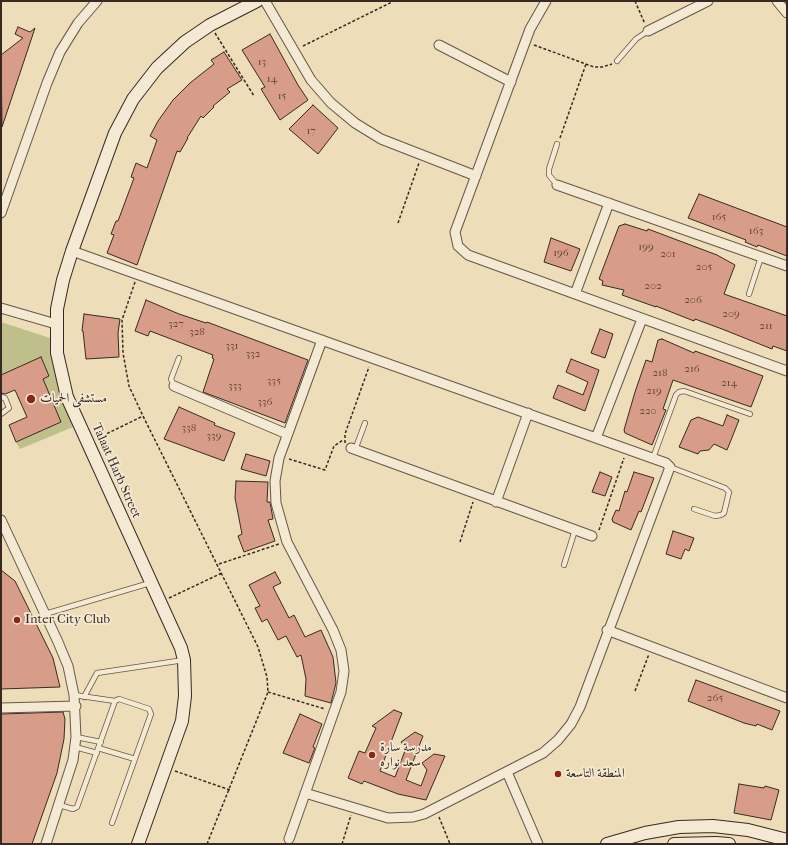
<!DOCTYPE html>
<html>
<head>
<meta charset="utf-8">
<style>
  body { margin:0 }
  #map { position:relative; width:788px; height:845px; overflow:hidden; background:#eeddb9; font-family:"IM FELL French Canon",serif }
  canvas { display:block }
  .frame { position:absolute; inset:0; border:2px solid #382922; pointer-events:none }
</style>
</head>
<body>
<div id="map">
<canvas width="788" height="845"></canvas>
<div class="frame"></div>
</div>
<script>
const context = document.querySelector('canvas').getContext('2d');
context.lineJoin = 'round';
function fill(path, color) { context.fillStyle = color; context.fill(path, 'evenodd'); }
const poly = rows => new Path2D(rows.map(r => 'M' + r).join(''));
function stroke(path, color, width, dash) { context.strokeStyle = color; context.lineWidth = width; context.lineCap = dash ? 'butt' : 'round'; context.setLineDash(dash || []); context.stroke(path); }
function drawText(font, color, halo, rows, align = 'center') {
  context.font = font + ' "IM FELL French Canon",Amiri,serif'; context.lineWidth = 3.5; context.setLineDash([]); context.textBaseline = 'middle'; context.strokeStyle = halo; context.fillStyle = color; for (const [text, x, y, turn = 0] of rows) {
    context.save(); context.translate(x, y); context.rotate((+turn || 0) * Math.PI / 180); context.textAlign = isNaN(turn) ? turn : align; if (halo) context.strokeText(text, 0, 0); context.fillText(text, 0, 0); context.restore();
  }
}
fill(poly([
  [1,322,53,339,54,366,58,388,73,427,20,449,16,442,61,422,43,379,49,376,41,357,1,375]
]), '#bebf8b');
const building = poly([
  [18,27,30,32,35,28,2,127,1,55,23,38,15,34,18,27],
  [270,34,298,85,308,100,280,120,261,89,265,87,242,50,270,34],
  [224,52,242,80,227,89,230,92,213,106,214,107,203,118,201,116,187,138,188,138,180,152,177,151,137,265,107,253,114,235,111,234,116,221,118,221,134,178,131,177,136,163,147,168,157,140,150,136,158,121,173,100,190,83,214,64,211,60,224,52],
  [313,105,338,128,318,154,289,129,313,105],
  [699,194,787,227,787,256,758,245,757,247,745,242,746,240,688,218,699,194],
  [625,224,647,231,648,229,717,255,735,265,724,294,787,316,787,351,773,346,772,349,722,329,695,319,694,321,656,306,656,307,622,295,624,290,602,285,603,281,599,279,619,226,625,224],
  [551,238,580,249,571,271,544,262,551,238],
  [146,300,179,314,206,323,207,322,308,360,285,423,203,392,214,359,212,358,213,355,150,331,148,336,135,331,146,300],
  [84,314,120,319,118,333,119,357,86,359,83,331,82,331,84,314],
  [600,329,613,334,605,358,591,353,600,329],
  [662,339,694,353,695,351,763,376,751,407,673,380,663,409,666,410,652,445,625,433,624,430,635,392,646,360,652,362,658,340,662,339],
  [41,357,49,376,43,379,61,422,16,442,9,425,27,417,15,390,5,394,1,393,1,375,41,357],
  [571,359,599,370,585,411,553,398,558,385,583,395,588,382,566,372,571,359],
  [179,407,215,423,214,425,235,433,224,461,164,439,179,407],
  [727,415,739,420,727,450,714,444,709,450,700,451,698,454,679,447,691,420,698,417,723,426,727,415],
  [246,454,270,461,266,476,241,469,246,454],
  [600,472,612,477,605,496,592,492,600,472],
  [634,472,654,478,641,512,639,511,631,530,613,522,612,519,616,510,619,511,625,491,627,492,634,472],
  [236,481,268,482,267,502,270,502,273,519,268,520,275,541,244,552,238,536,242,534,235,498,236,481],
  [673,531,694,538,689,551,685,549,681,559,666,554,673,531],
  [1,570,15,581,53,658,60,687,1,689,1,570],
  [275,572,281,583,273,587,289,618,294,615,305,637,321,630,333,657,336,683,331,703,305,696,306,679,301,655,297,657,286,636,278,640,267,619,262,622,255,608,260,606,249,585,275,572],
  [696,680,780,711,772,730,757,724,756,726,744,723,688,701,696,680],
  [394,710,402,713,380,771,395,777,406,748,401,742,415,732,423,736,406,780,421,786,427,770,422,763,434,754,445,756,426,800,398,794,364,781,362,784,348,778,359,751,365,753,376,728,372,726,394,710],
  [63,712,65,719,64,739,57,773,32,844,1,844,1,714,63,712],
  [300,714,322,724,313,747,315,748,309,763,283,753,300,714],
  [739,784,764,788,765,786,779,790,771,820,734,813,739,784]
]);
fill(building, '#d89d89');
stroke(building, '#382922', 1);
const lane = poly([
  [617,61,636,39,648,31],
  [557,185,549,175,549,169,557,144],
  [749,294,761,257],
  [174,386,171,379,179,358],
  [1,397,5,398,9,408,1,414],
  [355,450,365,423],
  [653,458,676,395,679,392,684,391,750,414],
  [670,467,725,488,729,492,724,513,721,515,715,516,694,509],
  [564,565,575,530],
  [45,614,150,583],
  [74,695,115,701],
  [84,697,97,673,184,660],
  [76,737,101,742],
  [75,747,97,753],
  [98,748,135,759],
  [59,805,73,809,77,807,115,701,119,699,149,709,151,714,112,823]
]);
const street = poly([
  [265,1,311,80,331,103,355,123,381,139,476,176],
  [546,1,530,29,455,232,458,246,468,255,787,371],
  [777,1,787,13],
  [648,31,708,1],
  [439,45,511,82],
  [557,185,787,266],
  [1,213,47,83,60,52,78,23,97,1],
  [72,251,666,463,670,467,580,707,571,724,558,740,543,753,424,814,413,817,388,818,305,793],
  [575,294,609,203],
  [1,308,56,324],
  [174,386,287,434],
  [596,438,642,319],
  [351,448,592,536],
  [496,502,528,413],
  [1,520,58,642,68,666,74,695,76,737,73,760,46,844],
  [607,630,787,698],
  [1,708,76,706],
  [507,772,538,844],
  [289,839,341,692,344,671,341,650,333,630,287,542,276,503,275,481,279,458,322,340]
]);
const secondary = poly([
  [138,844,182,721,185,696,184,660,181,648,67,397,57,353,57,309,63,280,72,251,115,133,133,99,157,68,185,42,210,25,257,1],
  [607,844,645,833,679,827,713,826,748,830,787,840],
  [674,844,716,843,729,844]
]);
stroke(lane, '#665648', 6);
stroke(street, '#665648', 11);
stroke(secondary, '#382922', 14);
stroke(poly([
  [635,1,645,24],
  [215,33,254,96],
  [534,45,594,67,602,67,612,64],
  [303,46,394,1],
  [560,138,586,64],
  [398,223,419,163],
  [135,282,122,320,123,353,129,386,143,416,258,647,267,677,268,692,207,844],
  [98,438,143,416],
  [345,443,345,434,369,367],
  [289,459,325,470,334,446,343,440],
  [599,530,624,458],
  [460,542,473,502],
  [219,564,279,544],
  [169,598,222,573],
  [635,691,649,654],
  [268,692,325,709],
  [175,771,230,790],
  [439,817,450,844],
  [342,844,351,815]
]), '#382922', 1.5, [3, 2]);
stroke(lane, '#f4e9d2', 4.5);
stroke(street, '#f4e9d2', 9);
stroke(secondary, '#f4e9d2', 12);
for (const [x, y, r, color] of [
  [31,399,5,"#8f2418"],
  [17,620,4,"#8f2418"],
  [372,755,4,"#8f2418"],
  [558,774,4,"#8f2418"]
]) { const dot = new Path2D(); dot.arc(x, y, r, 0, 2 * Math.PI); context.fillStyle = color; context.fill(dot); stroke(dot, '#f4e9d2', 1.5); }
drawText('11px', '#60463c', null, [
  ["13",262,62],
  ["14",272,79],
  ["15",282,96],
  ["17",311,131],
  ["165",719,217],
  ["163",756,231],
  ["199",646,247],
  ["196",561,253],
  ["201",668,254],
  ["205",704,267],
  ["202",653,286],
  ["206",693,300],
  ["209",731,314],
  ["327",176,324],
  ["211",766,326],
  ["328",197,332],
  ["331",232,346],
  ["332",253,354],
  ["216",692,369],
  ["218",660,373],
  ["335",274,381],
  ["214",729,383],
  ["333",235,386],
  ["219",654,391],
  ["336",265,402],
  ["220",648,411],
  ["338",189,428],
  ["339",214,436],
  ["265",715,698]
]);
drawText('13px', '#382922', '#f4e9d2', [
  ["مستشفى الحميات",40,399],
  ["Inter City Club",25,620],
  ["مدرسة سارة",380,748],
  ["سعد نواره",380,763],
  ["المنطقة التاسعة",566,774]
], 'left');
drawText('13px', '#382922', '#f4e9d2', [
  ["Talaat Harb Street",116,471,66]
]);
</script>
</body>
</html>
